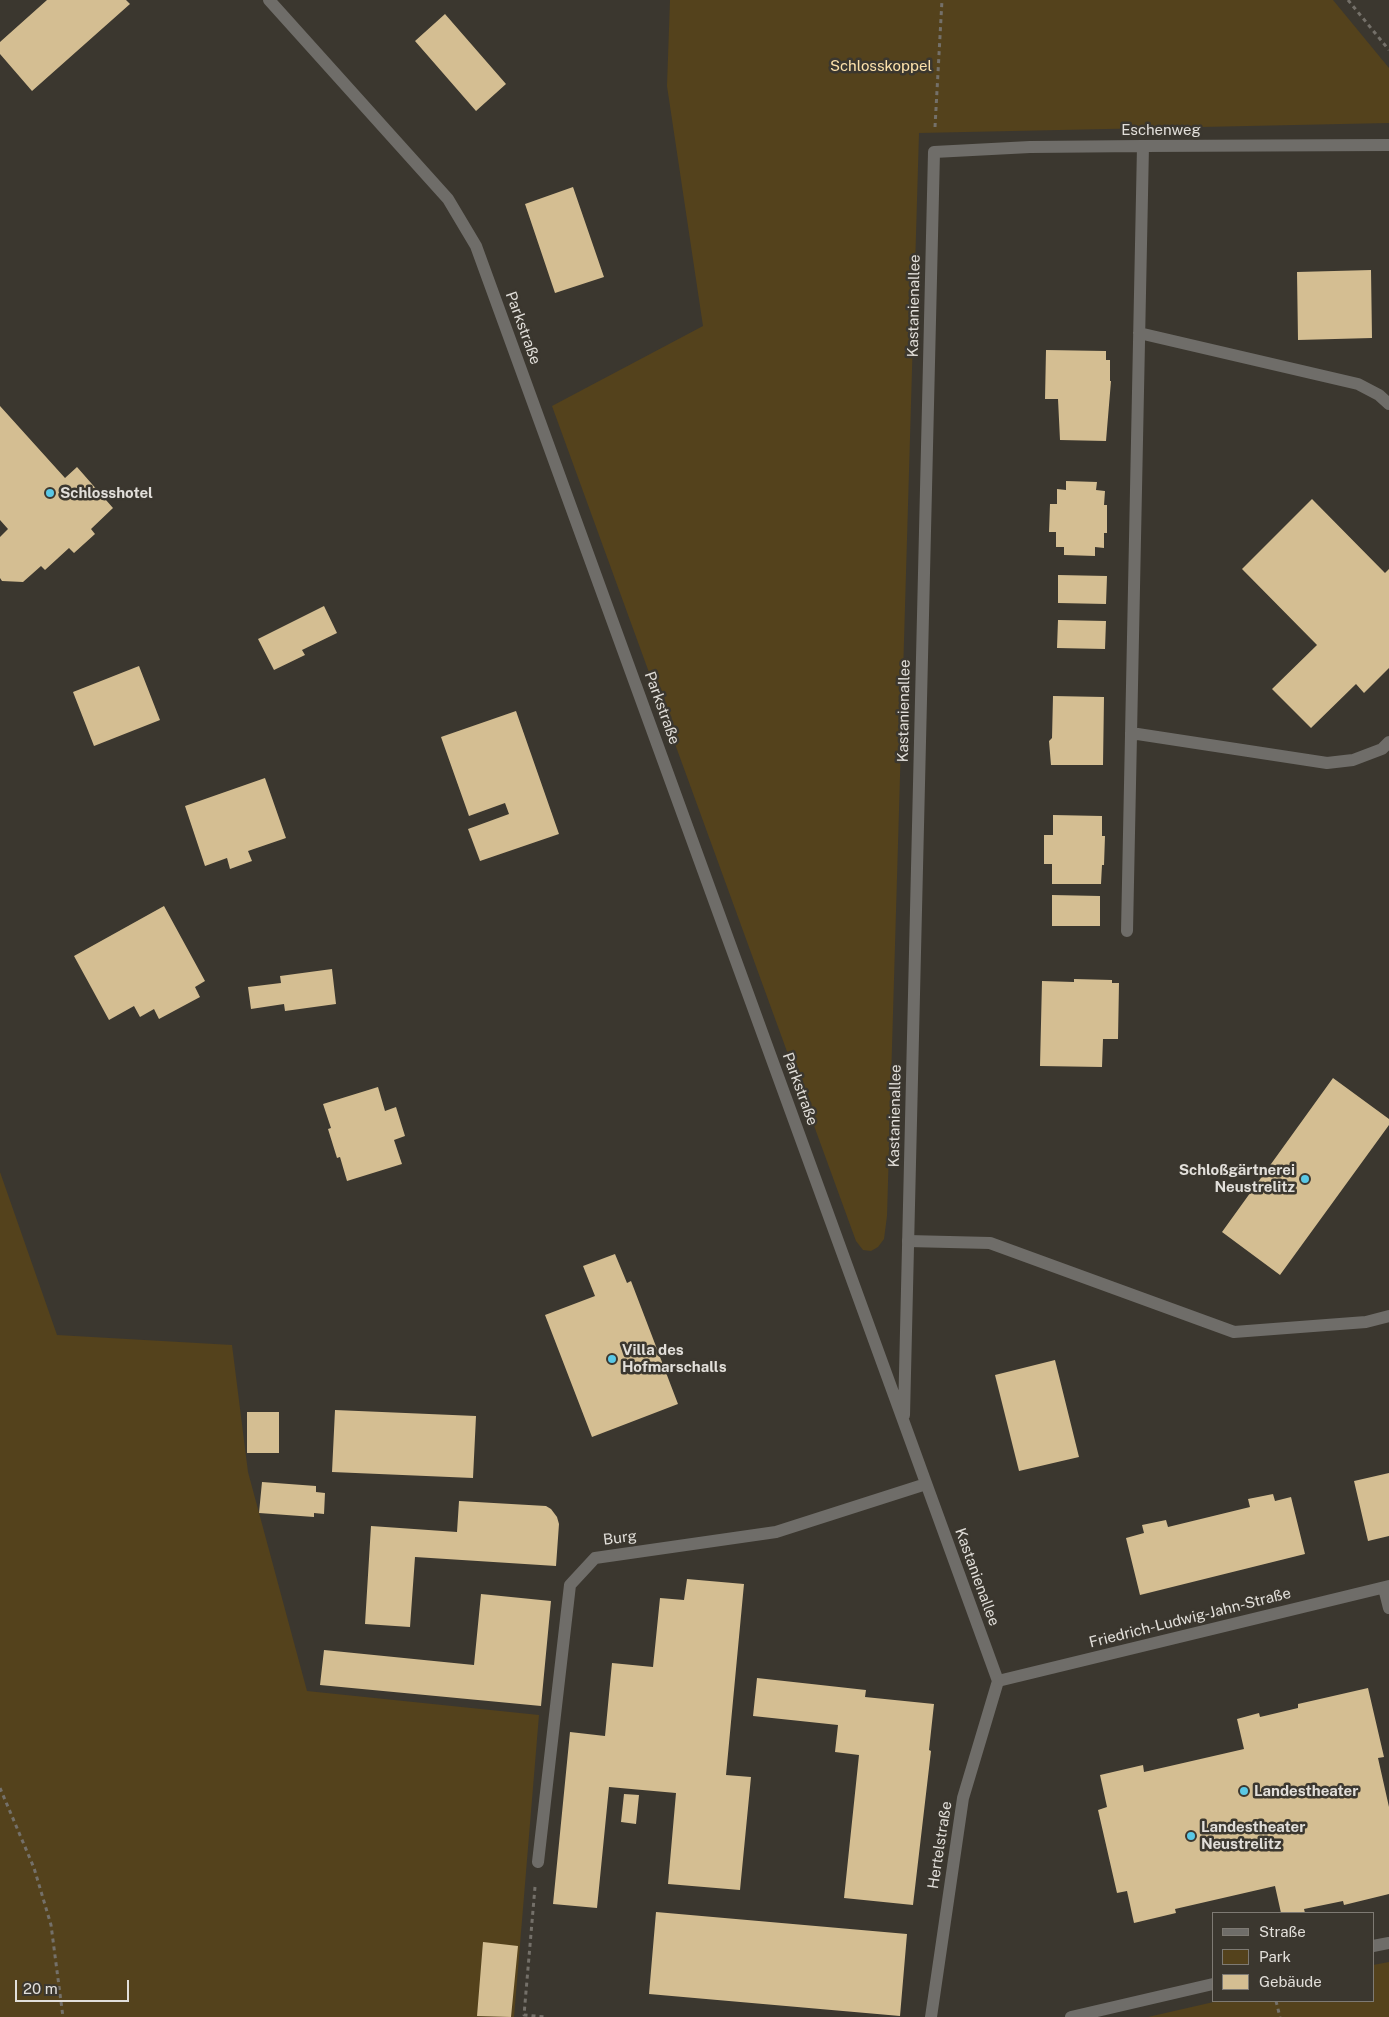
<!DOCTYPE html>
<html>
<head>
<meta charset="utf-8">
<style>
  body { margin:0 }
  #map { position:relative; width:1389px; height:2017px; overflow:hidden; background:#3b372f; font-family:"Public Sans",sans-serif }
  canvas { display:block }
  .legend { position:absolute; left:1212px; top:1912px; width:162px; height:90px; box-sizing:border-box; background:#3b372f; border:1px solid #7e7a73; margin:0; padding:6px 9px; list-style:none; font-size:15px; color:#e2dfda }
  .legend li { display:flex; align-items:center; gap:10px; height:25px }
  .legend b { width:25px; border:1px solid #7e7a73 }
  .scale { position:absolute; left:15px; top:1980px; width:114px; height:22px; box-sizing:border-box; border:2px solid #e2dfda; border-top:0; padding-left:6px; font-size:15px; line-height:18px; white-space:nowrap; color:#e2dfda; -webkit-text-stroke:4px #3b372f; paint-order:stroke }
</style>
</head>
<body>
<div id="map">
<canvas width="1389" height="2017"></canvas>
<ul class="legend">
<li><b style="height:6px;background:#6f6d69"></b>Straße</li>
<li><b style="height:14px;background:#54421c"></b>Park</li>
<li><b style="height:14px;background:#d4be92"></b>Gebäude</li>
</ul>
<div class="scale">20 m</div>
</div>
<script>
const context = document.querySelector('canvas').getContext('2d');
context.lineJoin = 'round';
function fill(path, color) { context.fillStyle = color; context.fill(path, 'evenodd'); }
const poly = rows => new Path2D(rows.map(r => 'M' + r).join(''));
function stroke(path, color, width, dash) { context.strokeStyle = color; context.lineWidth = width; context.lineCap = dash ? 'butt' : 'round'; context.setLineDash(dash || []); context.stroke(path); }
function drawText(font, color, halo, rows, align = 'center') {
  context.font = font + ' "Public Sans",sans-serif'; context.lineWidth = 5; context.setLineDash([]); context.textBaseline = 'middle'; context.strokeStyle = halo; context.fillStyle = color; for (const [text, x, y, turn = 0] of rows) {
    context.save(); context.translate(x, y); context.rotate((+turn || 0) * Math.PI / 180); context.textAlign = isNaN(turn) ? turn : align; if (halo) context.strokeText(text, 0, 0); context.fillText(text, 0, 0); context.restore();
  }
}
fill(poly([
  [670,0,1333,0,1389,68,1389,123,919,133,887,1216,884,1239,878,1247,871,1251,863,1250,856,1241,552,406,703,326,667,86],
  [0,1172,57,1335,232,1345,248,1472,307,1691,539,1715,514,2017,0,2017],
  [1389,1962,1389,2017,1148,2017,1218,2001,1373,2001,1373,1965]
]), '#54421c');
fill(poly([
  [47,0,126,0,130,4,32,91,0,54,0,42],
  [445,14,506,84,476,111,415,41],
  [573,187,604,277,555,293,525,204],
  [1371,270,1372,338,1298,340,1297,272],
  [1046,350,1106,351,1106,360,1110,360,1110,381,1111,381,1106,441,1060,440,1058,399,1045,399],
  [0,406,65,478,77,467,113,508,91,529,95,534,74,553,69,548,45,570,41,566,23,582,2,581,0,578,0,537,8,529,0,520],
  [1066,481,1097,482,1096,490,1105,491,1104,505,1107,505,1107,533,1104,533,1104,548,1095,547,1095,556,1064,555,1064,547,1056,547,1056,532,1049,532,1050,504,1057,504,1057,489,1066,490],
  [1312,499,1385,573,1389,569,1389,668,1364,693,1356,684,1311,728,1272,689,1317,645,1242,569],
  [1058,575,1107,576,1106,604,1058,603],
  [324,606,337,633,302,650,305,655,274,670,258,639],
  [1058,620,1106,621,1105,649,1057,648],
  [139,666,160,720,94,746,73,692],
  [1053,696,1104,697,1103,765,1051,765,1049,741,1052,738],
  [516,711,559,834,480,861,468,829,509,814,505,803,469,816,441,737],
  [265,778,286,838,248,851,252,861,230,869,227,858,205,866,185,806],
  [1053,815,1102,816,1102,836,1105,836,1104,865,1102,865,1101,884,1052,884,1052,864,1044,864,1044,835,1053,835],
  [1052,895,1100,896,1100,926,1052,926],
  [164,906,205,981,195,987,200,997,159,1019,154,1009,140,1017,134,1006,109,1020,74,956],
  [332,969,336,1004,285,1011,284,1004,251,1009,248,987,281,983,280,976],
  [1074,979,1112,980,1112,983,1119,983,1118,1039,1103,1039,1102,1067,1040,1066,1042,981,1074,982],
  [1333,1078,1389,1119,1389,1125,1280,1275,1222,1232],
  [378,1087,385,1111,396,1107,405,1136,394,1140,402,1164,347,1181,340,1157,337,1158,328,1129,331,1128,323,1104],
  [615,1254,627,1283,631,1281,678,1404,592,1437,545,1315,595,1296,583,1266],
  [1055,1360,1079,1457,1019,1471,995,1375],
  [335,1410,476,1416,473,1478,332,1472],
  [247,1412,279,1412,279,1453,247,1453],
  [1389,1473,1389,1536,1368,1541,1354,1481],
  [262,1482,316,1486,316,1492,325,1493,324,1514,314,1513,314,1517,259,1513],
  [1273,1494,1275,1501,1291,1497,1305,1554,1140,1595,1126,1538,1144,1533,1142,1525,1166,1520,1168,1527,1250,1507,1248,1499],
  [459,1501,546,1506,551,1509,557,1517,559,1524,556,1566,415,1557,410,1627,365,1624,371,1526,457,1532],
  [687,1579,744,1584,726,1775,751,1777,740,1890,668,1884,676,1793,609,1787,597,1908,553,1904,570,1732,605,1736,612,1663,653,1667,660,1598,684,1600],
  [481,1594,551,1601,541,1706,320,1685,324,1650,474,1665],
  [757,1678,866,1690,865,1697,934,1704,929,1750,931,1751,913,1905,844,1898,859,1755,835,1752,838,1725,753,1716],
  [1368,1688,1384,1757,1378,1758,1389,1807,1389,1894,1344,1905,1343,1901,1304,1909,1305,1913,1281,1913,1275,1886,1175,1909,1176,1913,1134,1923,1127,1891,1117,1893,1098,1810,1107,1807,1100,1775,1143,1765,1144,1772,1244,1749,1237,1719,1259,1713,1260,1717,1298,1708,1298,1704],
  [624,1794,639,1795,636,1824,621,1822],
  [656,1912,907,1934,900,2016,649,1994],
  [483,1942,518,1946,511,2017,477,2016]
]), '#d4be92');
stroke(poly([
  [1348,0,1389,50],
  [935,127,942,0],
  [0,1788,34,1868,51,1925,63,2017],
  [535,1887,524,2015,546,2017],
  [1276,2001,1280,2017]
]), '#747069', 3, [4, 4]);
stroke(poly([
  [908,1241,990,1243,1234,1332,1366,1322,1389,1316]
]), '#6f6d69', 12);
stroke(poly([
  [269,0,448,199,476,246,998,1681],
  [1139,333,1358,384,1379,395,1389,404],
  [1131,733,1327,763,1353,760,1382,749,1389,742],
  [1127,931,1143,146],
  [904,1415,934,152,1030,147,1143,146,1389,145],
  [1384,1588,1389,1608],
  [998,1681,1389,1586],
  [538,1862,570,1585,595,1558,776,1532,926,1484],
  [1373,1946,1389,1943],
  [931,2017,963,1798,998,1681],
  [1071,2017,1213,1984]
]), '#6f6d69', 12);
for (const [x, y, r, color] of [
  [50,493,5,"#5ac8e5"],
  [1305,1179,5,"#5ac8e5"],
  [612,1359,5,"#5ac8e5"],
  [1244,1791,5,"#5ac8e5"],
  [1191,1836,5,"#5ac8e5"]
]) { const dot = new Path2D(); dot.arc(x, y, r, 0, 2 * Math.PI); context.fillStyle = color; context.fill(dot); stroke(dot, '#3b372f', 2); }
drawText('15px', '#fce1ab', '#3b372f', [
  ["Schlosskoppel",881,66]
]);
drawText('15px', '#e2dfda', '#3b372f', [
  ["Eschenweg",1161,130],
  ["Kastanienallee",914,306,-89],
  ["Parkstraße",523,328,70],
  ["Parkstraße",662,708,70],
  ["Kastanienallee",904,711,-89],
  ["Parkstraße",800,1089,70],
  ["Kastanienallee",895,1116,-89],
  ["Burg",620,1538,-7],
  ["Kastanienallee",977,1577,70],
  ["Friedrich-Ludwig-Jahn-Straße",1190,1618,-14],
  ["Hertelstraße",940,1845,-81]
]);
drawText('bold 15px', '#e2dfda', '#3b372f', [
  ["Schlosshotel",60,493],
  ["Schloßgärtnerei",1295,1170,"right"],
  ["Neustrelitz",1295,1187,"right"],
  ["Villa des",622,1350],
  ["Hofmarschalls",622,1367],
  ["Landestheater",1254,1791],
  ["Landestheater",1201,1827],
  ["Neustrelitz",1201,1844]
], 'left');
</script>
</body>
</html>
